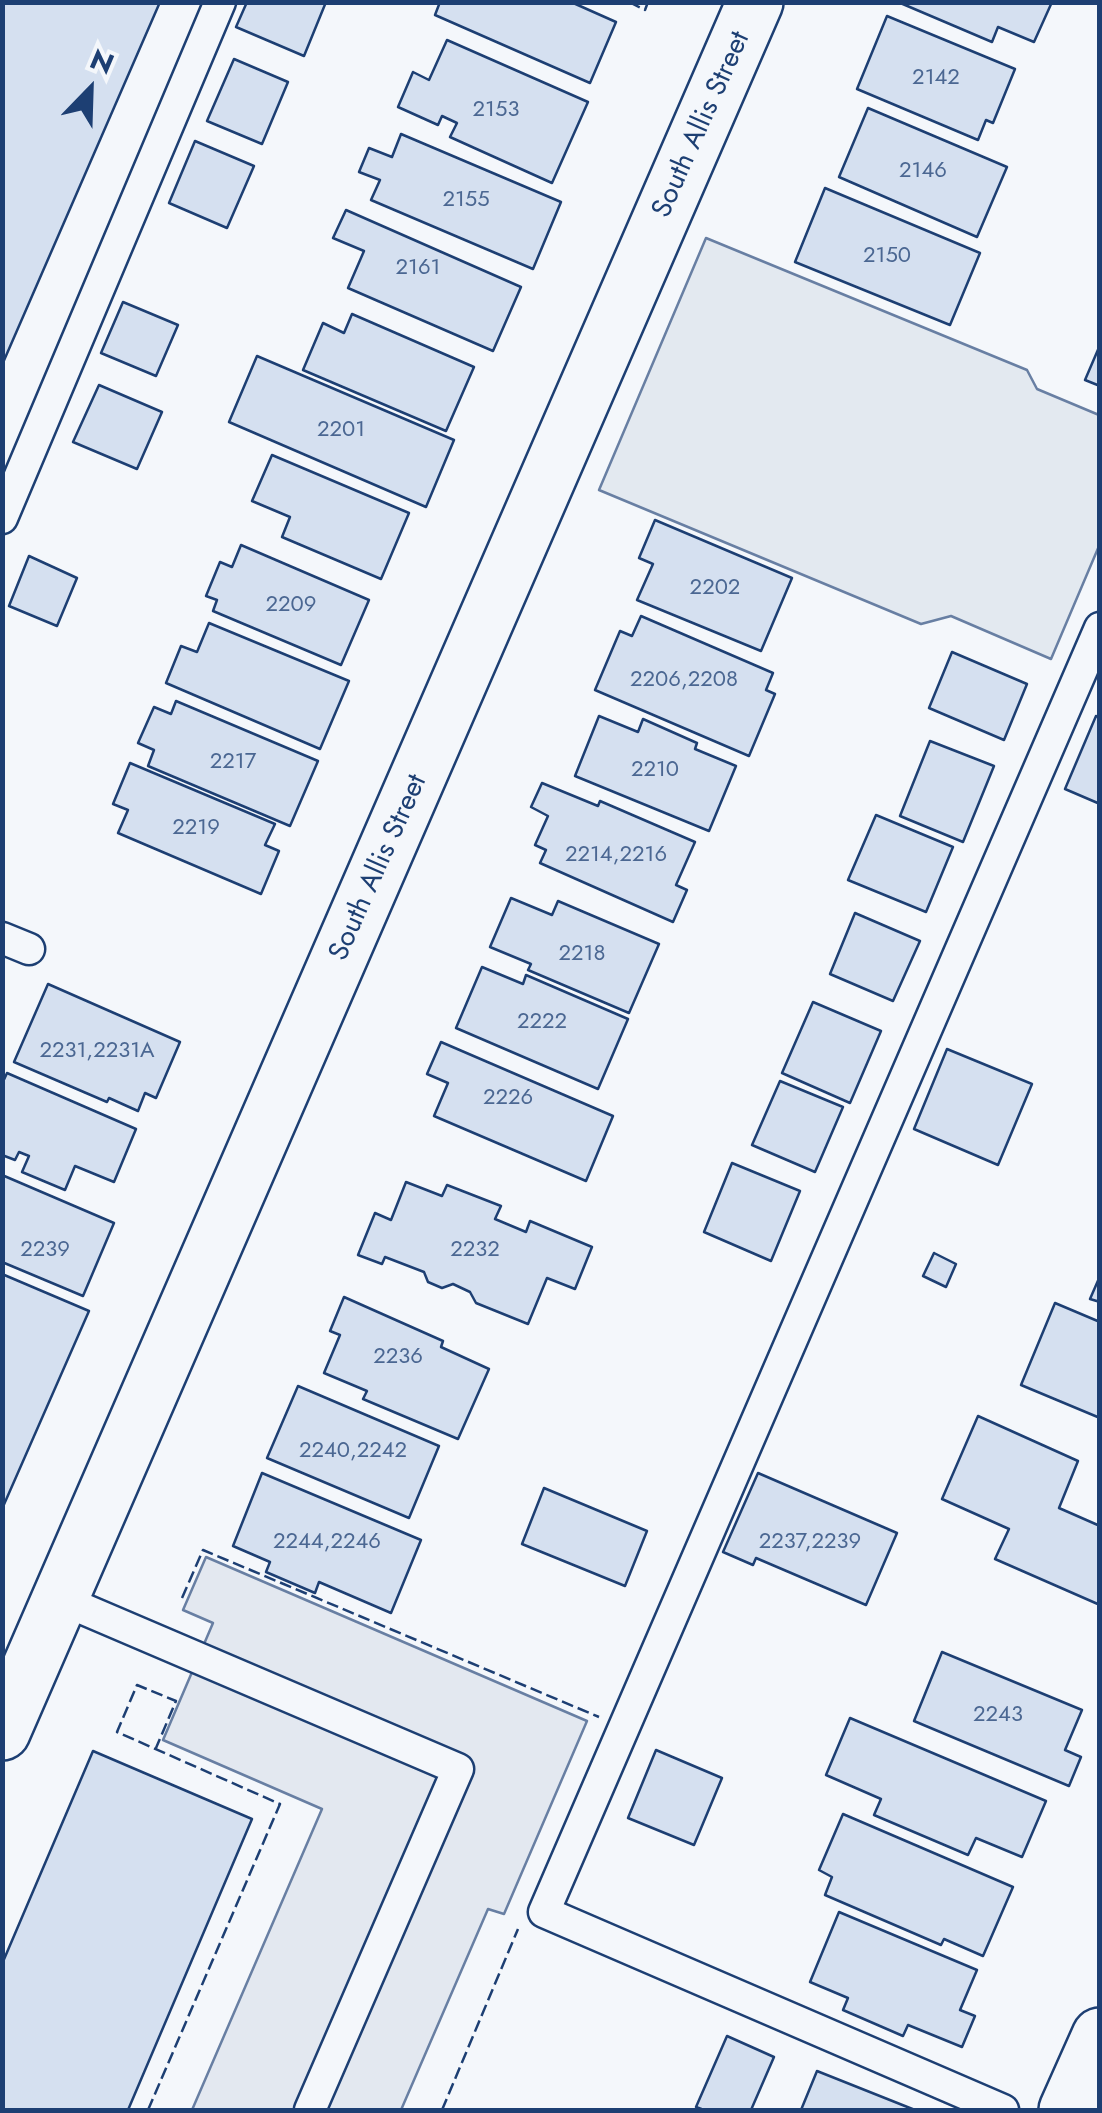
<!DOCTYPE html>
<html>
<head>
<meta charset="utf-8">
<style>
  body { margin:0 }
  #map { position:relative; width:1102px; height:2113px; overflow:hidden; background:#f4f7fb; font-family:Jost,sans-serif }
  canvas { display:block }
  .frame { position:absolute; inset:0; border:5px solid #1d3f73; pointer-events:none }
  .north { position:absolute; left:40px; top:40px; width:100px; height:100px; -webkit-text-stroke:8px #f4f7fb; paint-order:stroke; rotate:23deg; font-size:28px; font-weight:700; line-height:40px; text-align:center; color:#1d3f73 }
  .north::after { content:''; display:block; margin:auto; width:35px; height:45px; background:#1d3f73; clip-path:polygon(50% 0,100% 100%,50% 72%,0 100%) }
</style>
</head>
<body>
<div id="map">
<canvas width="1102" height="2113"></canvas>
<div class="frame"></div>
<div class="north">N</div>
</div>
<script>
const context = document.querySelector('canvas').getContext('2d');
context.lineJoin = 'round';
function fill(path, color) { context.fillStyle = color; context.fill(path, 'evenodd'); }
const poly = rows => new Path2D(rows.map(r => 'M' + r).join(''));
function stroke(path, color, width, dash) { context.strokeStyle = color; context.lineWidth = width; context.lineCap = dash ? 'butt' : 'round'; context.setLineDash(dash || []); context.stroke(path); }
function drawText(font, color, halo, rows, align = 'center') {
  context.font = font + ' Jost,sans-serif'; context.lineWidth = 8; context.setLineDash([]); context.textBaseline = 'middle'; context.strokeStyle = halo; context.fillStyle = color; for (const [text, x, y, turn = 0] of rows) {
    context.save(); context.translate(x, y); context.rotate((+turn || 0) * Math.PI / 180); context.textAlign = isNaN(turn) ? turn : align; if (halo) context.strokeText(text, 0, 0); context.fillText(text, 0, 0); context.restore();
  }
}
const green = poly([
  [706,238,1027,370,1037,389,1099,415,1099,546,1051,659,951,616,921,624,599,490,706,238]
]);
fill(green, '#e3e9f0');
stroke(green, '#687fa3', 2.5);
const parking = poly([
  [206,1557,587,1721,504,1914,488,1909,401,2110,192,2110,322,1809,163,1740,213,1623,183,1610,206,1557]
]);
fill(parking, '#e3e8f0');
stroke(parking, '#687fa3', 2.5);
const building = poly([
  [2,2,160,2,2,365,2,2],
  [247,2,326,2,304,56,236,27,247,2],
  [440,2,571,2,616,22,590,83,435,15,440,2],
  [898,2,1052,2,1034,42,998,27,992,42,898,2],
  [887,16,1015,69,993,123,986,120,978,140,857,89,887,16],
  [447,40,588,102,552,183,450,137,457,123,442,116,438,125,398,107,413,72,429,80,447,40],
  [234,59,288,82,262,144,207,121,234,59],
  [868,108,1007,167,977,237,839,177,868,108],
  [401,134,561,202,533,269,371,200,380,180,359,172,369,148,392,157,401,134],
  [195,141,254,166,227,228,169,203,195,141],
  [825,188,980,253,950,325,795,262,825,188],
  [346,210,521,287,493,351,348,288,364,251,333,238,346,210],
  [123,302,178,325,156,376,101,353,123,302],
  [352,314,474,367,446,431,303,370,323,323,344,333,352,314],
  [1100,345,1100,386,1085,380,1100,345],
  [257,356,454,440,426,507,229,422,257,356],
  [99,385,162,412,137,469,73,442,99,385],
  [272,455,409,513,381,579,282,537,290,517,252,501,272,455],
  [655,520,792,578,761,651,637,600,653,564,639,558,655,520],
  [241,545,369,600,341,665,213,611,217,600,206,596,220,562,232,567,241,545],
  [29,556,77,578,57,626,9,606,29,556],
  [641,616,773,673,766,690,775,694,749,756,595,690,620,631,632,636,641,616],
  [209,623,349,681,320,749,166,683,181,646,197,652,209,623],
  [952,652,1027,684,1004,740,929,708,952,652],
  [176,701,318,761,290,826,148,766,154,750,138,743,154,707,171,714,176,701],
  [599,716,638,732,643,719,697,743,695,749,736,766,709,831,575,776,599,716],
  [1096,716,1100,717,1100,804,1065,789,1096,716],
  [930,741,994,766,963,842,900,816,930,741],
  [130,763,275,824,265,845,279,851,261,894,118,833,128,810,113,804,130,763],
  [542,783,598,806,600,801,695,842,676,885,687,890,673,922,540,863,546,850,535,845,548,816,531,807,542,783],
  [876,815,953,847,926,912,848,880,876,815],
  [511,898,552,915,558,901,659,944,629,1013,528,970,531,964,490,947,511,898],
  [855,913,920,941,893,1001,830,974,855,913],
  [482,967,523,984,526,975,628,1019,598,1089,456,1028,482,967],
  [48,984,180,1042,156,1098,145,1093,138,1111,109,1098,107,1102,14,1062,48,984],
  [813,1002,881,1031,850,1103,782,1073,813,1002],
  [441,1042,613,1116,586,1181,434,1116,448,1083,427,1074,441,1042],
  [947,1049,1032,1084,998,1165,914,1129,947,1049],
  [7,1073,136,1129,114,1182,75,1166,65,1190,22,1172,29,1156,19,1152,15,1160,2,1155,2,1084,7,1073],
  [780,1081,843,1107,815,1172,752,1145,780,1081],
  [732,1163,800,1191,771,1261,704,1232,732,1163],
  [2,1175,114,1223,83,1296,2,1262,2,1175],
  [406,1182,442,1196,447,1185,501,1206,495,1219,526,1232,530,1221,592,1247,575,1289,547,1278,528,1324,476,1303,470,1292,453,1284,442,1288,428,1282,424,1272,385,1257,382,1264,358,1255,375,1213,391,1220,406,1182],
  [934,1253,956,1264,946,1287,923,1276,934,1253],
  [2,1274,89,1311,2,1509,2,1274],
  [1100,1276,1100,1302,1090,1299,1100,1276],
  [344,1297,443,1341,441,1347,489,1369,458,1439,363,1399,367,1391,324,1373,340,1335,330,1331,344,1297],
  [1055,1303,1100,1322,1100,1418,1021,1385,1055,1303],
  [298,1386,439,1446,409,1518,267,1458,298,1386],
  [978,1416,1078,1461,1059,1508,1100,1526,1100,1605,995,1559,1009,1529,942,1499,978,1416],
  [262,1473,421,1540,391,1613,319,1582,315,1593,266,1572,270,1562,233,1546,262,1473],
  [758,1473,897,1533,866,1605,756,1558,753,1565,723,1552,758,1473],
  [544,1488,647,1531,625,1586,522,1544,544,1488],
  [942,1652,1082,1710,1065,1750,1081,1757,1069,1786,914,1721,942,1652],
  [850,1718,1046,1801,1022,1857,976,1838,968,1855,874,1815,881,1799,826,1775,850,1718],
  [656,1750,722,1778,694,1845,628,1818,656,1750],
  [93,1751,252,1819,128,2110,2,2110,2,1964,93,1751],
  [843,1814,1013,1887,983,1956,944,1939,941,1945,825,1895,832,1877,819,1870,843,1814],
  [839,1912,977,1970,960,2010,975,2016,962,2047,908,2025,903,2036,843,2010,848,1998,810,1982,839,1912],
  [727,2036,774,2057,751,2110,704,2110,696,2107,727,2036],
  [817,2071,915,2110,801,2110,817,2071]
]);
fill(building, '#d5e0f0');
stroke(building, '#1d3f73', 2.5);
const lane = poly([
  [2,518,220,2],
  [2,938,29,949],
  [60,1599,458,1769,310,2110],
  [1003,2110,544,1912,1100,628]
]);
const street = poly([
  [2,1732,755,2],
  [1067,2110,1100,2036]
]);
stroke(lane, '#1d3f73', 35);
stroke(street, '#1d3f73', 60);
stroke(lane, '#f4f7fb', 30);
stroke(street, '#f4f7fb', 55);
stroke(poly([
  [629,2,645,10,648,2],
  [182,1598,203,1550,599,1717],
  [148,2110,280,1804,117,1732,137,1685,176,1701,156,1748],
  [442,2110,518,1929]
]), '#1d3f73', 2.5, [12, 5]);
drawText('22px', '#4b6792', null, [
  ["2142",936,79],
  ["2153",496,111],
  ["2146",923,172],
  ["2155",466,201],
  ["2150",887,257],
  ["2161",418,269],
  ["2201",341,431],
  ["2202",715,589],
  ["2209",291,606],
  ["2206,2208",684,681],
  ["2217",233,763],
  ["2210",655,771],
  ["2219",196,829],
  ["2214,2216",616,856],
  ["2218",582,955],
  ["2222",542,1023],
  ["2231,2231A",97,1052],
  ["2226",508,1099],
  ["2239",45,1251],
  ["2232",475,1251],
  ["2236",398,1358],
  ["2240,2242",353,1452],
  ["2244,2246",327,1543],
  ["2237,2239",810,1543],
  ["2243",998,1716]
]);
drawText('28px', '#1d3f73', '#f4f7fb', [
  ["South Allis Street",702,125,-66],
  ["South Allis Street",379,868,-66]
]);
</script>
</body>
</html>
